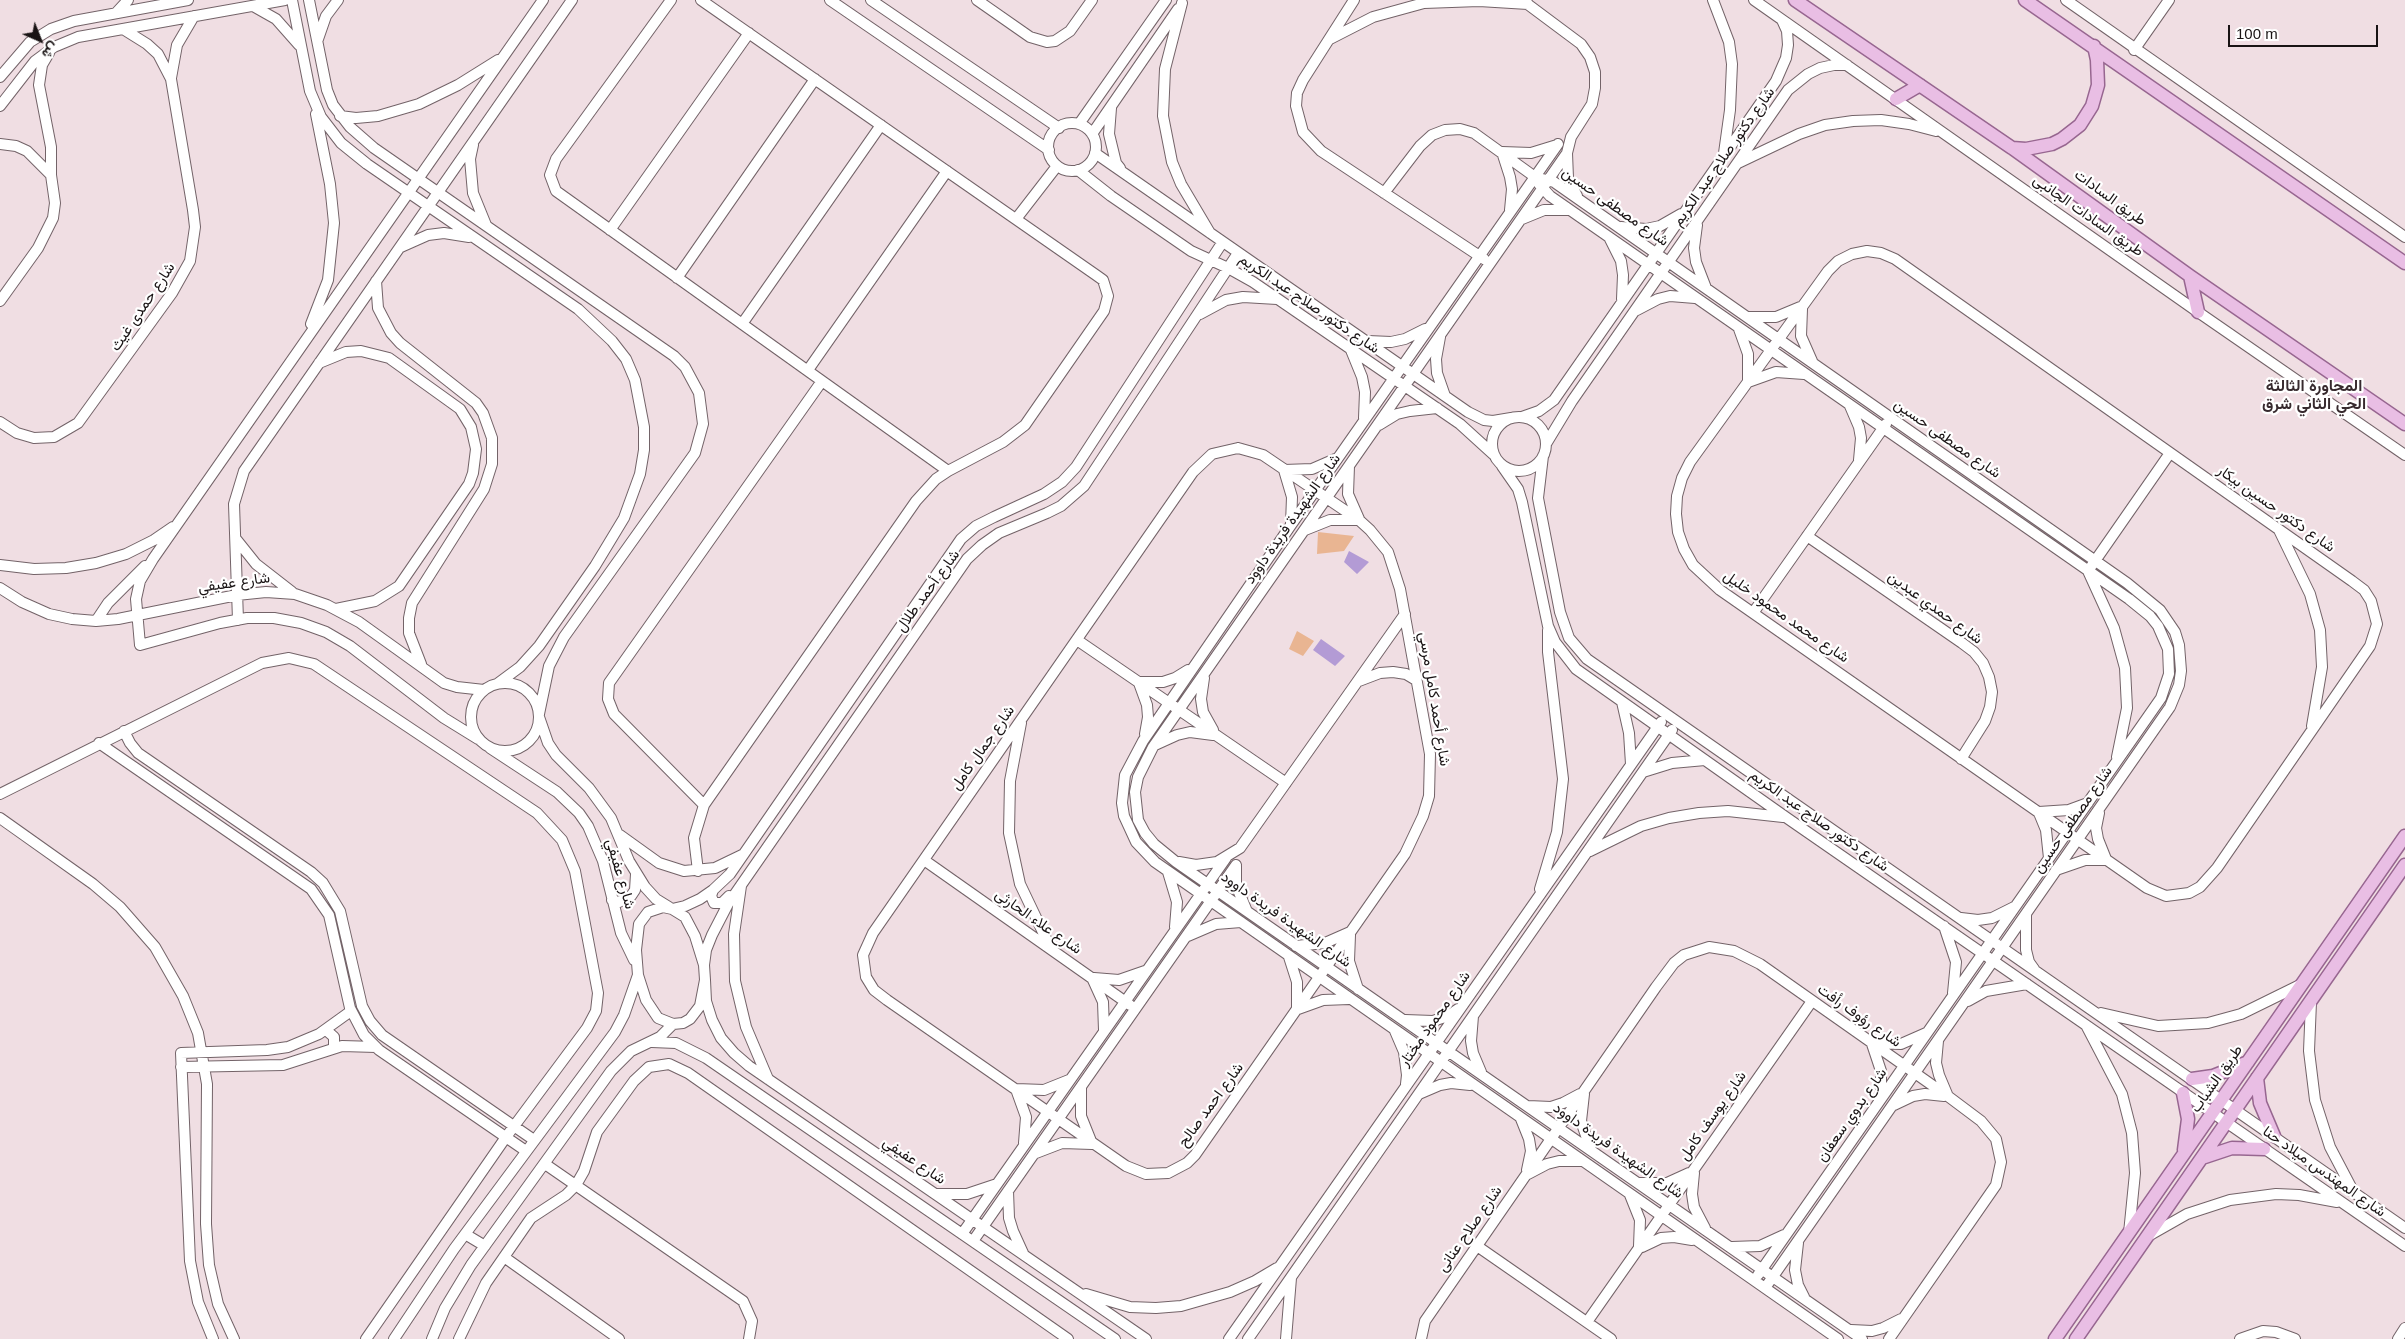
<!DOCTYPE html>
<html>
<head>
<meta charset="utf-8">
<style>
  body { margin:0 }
  #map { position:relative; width:2405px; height:1339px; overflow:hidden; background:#f0dee3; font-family:Arial,Vazirmatn,sans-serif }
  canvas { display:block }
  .north { position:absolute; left:15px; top:15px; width:50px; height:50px; -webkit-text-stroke:4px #fff; paint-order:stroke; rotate:136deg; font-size:14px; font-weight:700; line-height:20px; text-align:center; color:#191314 }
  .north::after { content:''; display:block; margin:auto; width:18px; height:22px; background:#191314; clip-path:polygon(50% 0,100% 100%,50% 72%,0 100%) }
  .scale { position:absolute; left:2228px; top:25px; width:150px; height:22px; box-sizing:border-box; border:2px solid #191314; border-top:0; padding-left:6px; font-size:15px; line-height:18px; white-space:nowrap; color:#191314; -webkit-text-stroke:4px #fff; paint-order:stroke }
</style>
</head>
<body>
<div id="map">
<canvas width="2405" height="1339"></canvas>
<div class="north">ش</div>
<div class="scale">100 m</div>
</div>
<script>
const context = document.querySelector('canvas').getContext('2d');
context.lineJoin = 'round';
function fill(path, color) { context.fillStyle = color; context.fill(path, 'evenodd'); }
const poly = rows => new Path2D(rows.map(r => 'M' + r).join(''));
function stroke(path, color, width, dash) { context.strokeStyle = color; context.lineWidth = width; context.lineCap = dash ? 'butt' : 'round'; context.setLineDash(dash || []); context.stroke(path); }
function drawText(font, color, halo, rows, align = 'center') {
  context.font = font + ' Arial,Vazirmatn,sans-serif'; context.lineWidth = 4.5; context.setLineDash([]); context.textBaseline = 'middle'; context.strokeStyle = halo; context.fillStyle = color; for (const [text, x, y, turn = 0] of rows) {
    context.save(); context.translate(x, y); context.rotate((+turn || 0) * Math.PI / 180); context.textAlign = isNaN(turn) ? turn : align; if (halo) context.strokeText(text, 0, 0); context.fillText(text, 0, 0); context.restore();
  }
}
fill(poly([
  [1318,532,1354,536,1344,551,1317,554],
  [1297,631,1314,641,1303,656,1289,649]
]), '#e9b592');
fill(poly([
  [1349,551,1369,562,1357,574,1344,562],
  [1321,639,1345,656,1335,666,1313,650]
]), '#b39bd5');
const minor = poly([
  [292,0,310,91,321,117,341,143,367,164,578,309,612,341,626,359,635,380,644,427,644,450,640,474,624,518,595,566,539,646,520,667,497,684],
  [309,0,327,90,333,105,350,127,374,148,674,356,685,367,699,393,703,424,695,453,564,637,549,666,539,714],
  [671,0,556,159,550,175,556,191,948,471],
  [830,0,1049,150],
  [871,0,1059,128],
  [977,0,1030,37,1047,42,1055,41,1070,31,1092,0],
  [1354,0,1303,80,1297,93,1296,106,1303,132,1321,151,1484,259],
  [1522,0,1581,44,1590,57,1595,72,1595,88,1592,104,1571,137,1567,153,1568,178,1577,196],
  [1713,0,1729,42,1732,64,1730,110,1724,153],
  [1754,0,2198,312,2405,455],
  [2066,0,2405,237],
  [1182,3,1165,69,1163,116,1172,162,1181,184,1210,233],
  [253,6,276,19,299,45],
  [116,13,128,0],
  [318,39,326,16,338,0],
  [1330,39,1373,17,1424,3,1479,1,1528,4],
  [2134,50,2169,0],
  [0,77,30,42,51,29,74,21,188,0],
  [171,78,177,45,194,16],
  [0,106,35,61,54,47,78,37,285,0],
  [1111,108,1109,134,1116,163,1120,168],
  [340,116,356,118,378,116,419,104,458,85,498,60],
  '1048 147a24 24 0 1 1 48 0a24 24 0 1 1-48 0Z',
  [1079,124,1166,0],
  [1092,134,1178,9],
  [0,144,16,146,27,151,51,175],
  [1558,144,1291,525,1143,741,1125,775,1122,803,1124,816,1136,842,1155,862,1838,1339],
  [473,145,470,159,473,193,486,225],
  [1095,153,1468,412,1484,420,1493,421,1511,418],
  [1567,153,1153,747,1138,777,1135,792,1138,820,1145,833,1154,844,1176,862,1862,1339],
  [1738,163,1799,134,1825,125,1853,121,1881,120,1909,124,1936,131],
  [1078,170,1111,196,1191,251,1228,268,1253,282,1460,424,1493,454],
  [1539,184,1550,196,2129,599,2150,616,2158,626,2168,649,2169,674,2161,698,1758,1275],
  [1384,193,1420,146,1432,135,1445,130,1460,129,1474,133,1535,177,1554,182,2127,583,2160,610,2175,632,2179,645,2181,671,2179,685,2170,707,1765,1288],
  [1510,210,1512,189,1510,177,1502,152,1531,153,1557,145],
  [1016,219,1057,166],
  [1522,219,1544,210,1570,210],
  [1697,225,1694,248,1696,262,1706,288],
  [1621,227,1646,229,1660,226,1681,214],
  [610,230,749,33],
  [1610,239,1621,261,1623,275,1622,299],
  [401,247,428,235,444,233,469,237],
  [1867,251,1881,253,1895,259,2352,581,2364,590,2371,601,2377,624,2370,646,2217,868,2200,887,2189,893,2166,896,2147,888,1720,590,1693,565,1684,549,1678,532,1676,514,1677,496,1682,478,1690,462,1828,271,1838,261,1852,254,1867,251],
  [677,278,815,79],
  [376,281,378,308,391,333,400,343,476,403,483,413,492,438,492,464,484,489,412,603,409,618,409,633,421,664],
  [0,301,38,248,53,218,55,203,51,175,51,147,39,85,42,65,49,53],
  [1802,309,1801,336,1812,361],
  [1637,310,1658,299,1670,296,1695,298],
  [1200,314,1226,300,1243,297,1277,299],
  [1749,317,1776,317,1800,307],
  [311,324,328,280,334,223,330,184,316,114],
  [742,324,881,125],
  [1739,329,1748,354,1748,382,1776,372,1804,374],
  [1440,337,1436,359,1437,373,1445,396],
  [1368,341,1391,342,1405,339,1425,329],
  [1351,350,1362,377,1365,392,1364,418],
  [319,363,346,352,361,351,389,358,460,409,471,427,476,449,473,473,469,484,399,586,375,601,336,609],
  [808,370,947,171],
  [1850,406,1859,427,1861,438,1859,460],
  [1522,417,1539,411,1554,400,1776,81,1786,58,1788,45,1787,31,1782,20],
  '1492 444a27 27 0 1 1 54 0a27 27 0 1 1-54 0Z',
  [0,422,17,433,34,438,54,437,78,423,172,293,190,261,195,227,193,210,171,79,158,54,147,44,123,29],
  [1379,425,1397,414,1410,411,1437,408],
  [1546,444,1572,401,1788,90,1808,74,1820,68,1834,65,1847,65],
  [1238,448,1263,455,1359,520,1370,530,1388,552,1400,589,1430,754,1429,796,1423,816,1405,854,1195,1155,1187,1163,1168,1173,1146,1174,1126,1166,887,1000,874,990,866,977,863,955,873,933,1193,472,1212,454,1238,448],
  [1543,456,1538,498,1560,612,1569,638,1587,659,2405,1228],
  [1349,466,1348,494,1359,519],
  [1502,466,1518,489,1522,502,1548,626,1555,642,1576,669,1787,818,2405,1246],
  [1291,524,1292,497,1284,470,1312,469,1335,459],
  [1305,530,1330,520,1358,520],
  [2279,530,2310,594,2320,630,2322,667,2312,726],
  [1807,536,1962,643,1974,652,1983,663,1989,677,1992,692,1990,707,1985,721,1961,759],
  [236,539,256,564,292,592],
  [0,565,34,569,66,568,96,563,126,554,154,540,173,527],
  [0,588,22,602,49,614,72,619,96,621,118,619,237,595,266,592,295,594,327,605,359,622,444,683,457,687,484,690],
  [1753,613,1886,424],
  [238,620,234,504,244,471,572,0],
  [96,621,108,603,145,566],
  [1077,640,1286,783],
  [1204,678,1201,699,1203,712,1213,730],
  [1359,681,1380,673,1393,672,1406,674,1416,680],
  [1141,682,1163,682,1175,678,1188,670],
  '471 717a34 34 0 1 1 68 0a34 34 0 1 1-68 0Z',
  [1139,683,1147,705,1148,717,1145,734],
  [1622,702,1629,733,1631,764],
  [539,717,548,743,556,755,589,788,611,818,629,861,645,887,656,899,669,907],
  [1021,723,1010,781,1009,833,1020,884,1051,949],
  [124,731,130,743,138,753,311,872,323,883,340,911,362,1006,370,1021,382,1035,534,1140],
  [478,739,444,718,350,646,326,632,301,623,274,618,247,618,220,623,140,645,136,599,140,581,153,559,543,0],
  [99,743,311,889,329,915,350,1008,364,1035,379,1050,526,1151],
  [1155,745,1177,735,1190,732,1213,735],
  [490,748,557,792,579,813,588,826,603,861,621,933,634,960],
  [2117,757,2127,708,2125,668,2114,628,2088,571,2170,453],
  [1643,772,1672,763,1705,760],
  [0,794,262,663,289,658,314,664,537,813,562,840,575,871,598,993,596,1011,587,1028,506,1137,366,1339],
  [704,805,614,714,608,699,609,683,822,381],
  [2039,812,2069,810,2088,803],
  [2039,813,2046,830,2049,858],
  [2099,813,2096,828,2098,839,2106,859],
  [0,818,93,884,120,907,155,947,183,996,198,1033,207,1084,206,1224,209,1265,218,1304,234,1339],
  [620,835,659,863,684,871,715,868,742,855],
  [1590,851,1641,826,1669,818,1699,813,1728,811,1783,817],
  [924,860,1130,1005],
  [1179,862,1196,865,1217,862,1240,848,1405,614],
  [1236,866,1236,885,1246,909],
  [2056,870,2085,860,2106,860],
  [698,871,694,838,704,805,916,501,936,479,948,471,1003,442,1025,425,1104,311,1108,296,1103,280,1096,275,701,0],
  [1168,872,1177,902,1175,927],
  [741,886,734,934,735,981,746,1027,768,1079],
  [1540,889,1557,832,1563,779,1548,652,1548,630],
  [713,890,711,896,714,903,722,903,729,896],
  [612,900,619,902,631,896,635,890,636,874],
  [663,907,672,909,685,917,695,936,704,965,705,980,700,1006,690,1019,683,1023,673,1024,658,1018,646,1000,638,975,636,950,639,924,648,912,663,907],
  [672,909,685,906,700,899,713,890,730,874,961,539,976,526,994,517,1044,494,1062,482,1076,467,1222,243],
  [2026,915,2026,950,2029,962,2034,969],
  [1961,918,1978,920,1992,918,2014,907],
  [1944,926,1956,962,1953,993],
  [1350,935,1349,961,1358,989],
  [1188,936,1216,924,1241,922],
  [1296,946,1325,943,1350,932],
  [1289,957,1297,982,1297,1008],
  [704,965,706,950,712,935,728,904,967,559,982,545,999,533,1047,513,1061,506,1084,486,1238,253],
  [1094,978,1119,980,1145,971],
  [705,980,706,1001,712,1020,721,1038,734,1053,749,1066,1146,1339],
  [1093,980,1103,1002,1104,1030],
  [1968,1001,1986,991,2027,984],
  [2311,1002,2309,1051,2315,1100,2330,1147,2351,1187],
  [1298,1009,1323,1000,1349,999],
  [2101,1013,2158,1026,2208,1023,2241,1014,2302,984],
  [1473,1016,1471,1041,1473,1053,1481,1072],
  [1405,1020,1433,1021,1448,1016,1458,1009],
  [2087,1027,2122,1094,2132,1133,2135,1173,2129,1233],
  [326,1030,334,1037,334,1048],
  [1395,1031,1404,1052,1407,1075,1406,1084],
  [1938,1041,1936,1063,1939,1075,1947,1094],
  [652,1042,676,1043,706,1058,1115,1339],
  [1875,1043,1901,1044,1926,1033],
  [1872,1044,1881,1071,1881,1098],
  [181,1067,283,1065,342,1046,376,1047],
  [1081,1088,1081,1116,1091,1141],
  [1016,1089,1044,1090,1069,1080],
  [1017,1092,1026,1117,1024,1143],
  [1419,1094,1440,1085,1451,1083,1470,1085],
  [1584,1094,1581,1121,1591,1150],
  [1894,1105,1913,1096,1925,1094,1944,1096],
  [1528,1106,1551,1107,1563,1103,1580,1094],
  [1521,1119,1529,1139,1531,1151,1527,1170],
  [1036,1153,1062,1143,1092,1144],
  [545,1164,743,1301,752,1321,749,1339],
  [1694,1173,1692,1194,1694,1207,1705,1228],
  [1528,1174,1547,1164,1559,1161,1581,1161],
  [1639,1183,1667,1183,1689,1173],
  [1008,1191,1009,1218,1013,1231,1023,1253],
  [936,1194,967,1194,997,1184],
  [1630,1195,1640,1220,1639,1246],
  [465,1234,485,1246],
  [962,1234,1226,858],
  [2150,1235,2187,1214,2230,1200,2276,1194,2299,1195,2337,1202],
  [973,1241,1236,865],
  [1798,1243,1795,1270,1798,1285,1804,1297],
  [1477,1246,1611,1339],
  [1642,1247,1661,1238,1674,1237,1692,1240],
  [1732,1247,1760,1246,1784,1235],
  [504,1257,619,1339],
  [1086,1294,1130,1307,1156,1308,1181,1306,1230,1292,1255,1281,1277,1268],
  [1587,1322,1812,1001],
  [1851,1330,1872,1331,1883,1328,1901,1319],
  [213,1339,198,1302,190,1261,181,1053,267,1050,288,1047,319,1034,351,1011],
  [394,1339,454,1249,615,1032,624,1015,638,975],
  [432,1339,445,1308,471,1265,611,1071,631,1051,660,1037,673,1024],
  [459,1339,486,1283,531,1218,566,1195,576,1185,584,1171,597,1132,634,1081,649,1067,669,1064,688,1073,1068,1339],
  [1229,1339,1661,722],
  [1248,1339,1672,730],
  [1286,1339,1291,1278],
  [1421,1339,1425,1321,1656,987,1674,963,1684,955,1709,947,1734,951,1760,964,1949,1097,1981,1121,1996,1139,2001,1162,1996,1185,1889,1339],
  [2240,1339,2263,1331,2276,1332,2295,1339],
  [2398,1339,2405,1328]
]);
const major = poly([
  [1795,0,2012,148,2190,276,2405,424],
  [2025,0,2405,263],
  [1896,99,1920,85],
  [2012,148,2026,149,2052,144,2062,139,2080,125,2092,106,2098,85,2097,60,2094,46],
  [2190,276,2198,312],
  [2257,1078,2260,1103,2274,1136],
  [2192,1079,2213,1076,2248,1062],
  [2183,1093,2188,1119,2184,1150],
  [2202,1158,2232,1148,2264,1149],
  [2055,1339,2405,836],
  [2076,1339,2405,865]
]);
stroke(minor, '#736368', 12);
stroke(major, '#976690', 15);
stroke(minor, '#fff', 10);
stroke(major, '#e9bee4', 12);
drawText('15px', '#191314', '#fff', [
  ["شارع دكتور صلاح عبد الكريم",1724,157,-55],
  ["طريق السادات",2110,198,36],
  ["شارع مصطفى حسين",1615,207,35],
  ["طريق السادات الجانبى",2088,216,35],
  ["شارع دكتور صلاح عبد الكريم",1309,304,34],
  ["شارع حمدى غيث",143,307,-56],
  ["شارع مصطفى حسين",1947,439,35],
  ["شارع دكتور حسين بيكار",2276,509,35],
  ["شارع الشهيدة فريدة داوود",1293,519,-55],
  ["شارع عفيفي",234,583,-8],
  ["شارع أحمد طلال",928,591,-54],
  ["شارع حمدي عبدين",1935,608,36],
  ["شارع محمد محمود خليل",1786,617,35],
  ["شارع أحمد كامل مرسي",1434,699,81],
  ["شارع جمال كامل",983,748,-55],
  ["شارع مصطفى حسين",2073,820,-55],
  ["شارع دكتور صلاح عبد الكريم",1819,821,35],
  ["شارع عفيفي",620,874,74],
  ["شارع الشهيدة فريدة داوود",1286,920,35],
  ["شارع علاء الحارثى",1038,922,35],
  ["شارع رؤوف رأفت",1859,1016,35],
  ["شارع محمود مختار",1435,1019,-55],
  ["طريق الشباب",2217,1079,-55],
  ["شارع احمد صالح",1211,1105,-54],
  ["شارع بدوي سعفان",1852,1115,-55],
  ["شارع يوسف كامل",1713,1116,-55],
  ["شارع الشهيدة فريدة داوود",1618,1151,35],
  ["شارع عفيفي",914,1161,34],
  ["شارع المهندس ميلاد حنا",2324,1172,35],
  ["شارع صلاح عنانى",1470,1229,-55]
]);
drawText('bold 16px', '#372a2e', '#fff', [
  ["المجاورة الثالثة",2314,387],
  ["الحي الثاني شرق",2314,405]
]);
</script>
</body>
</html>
